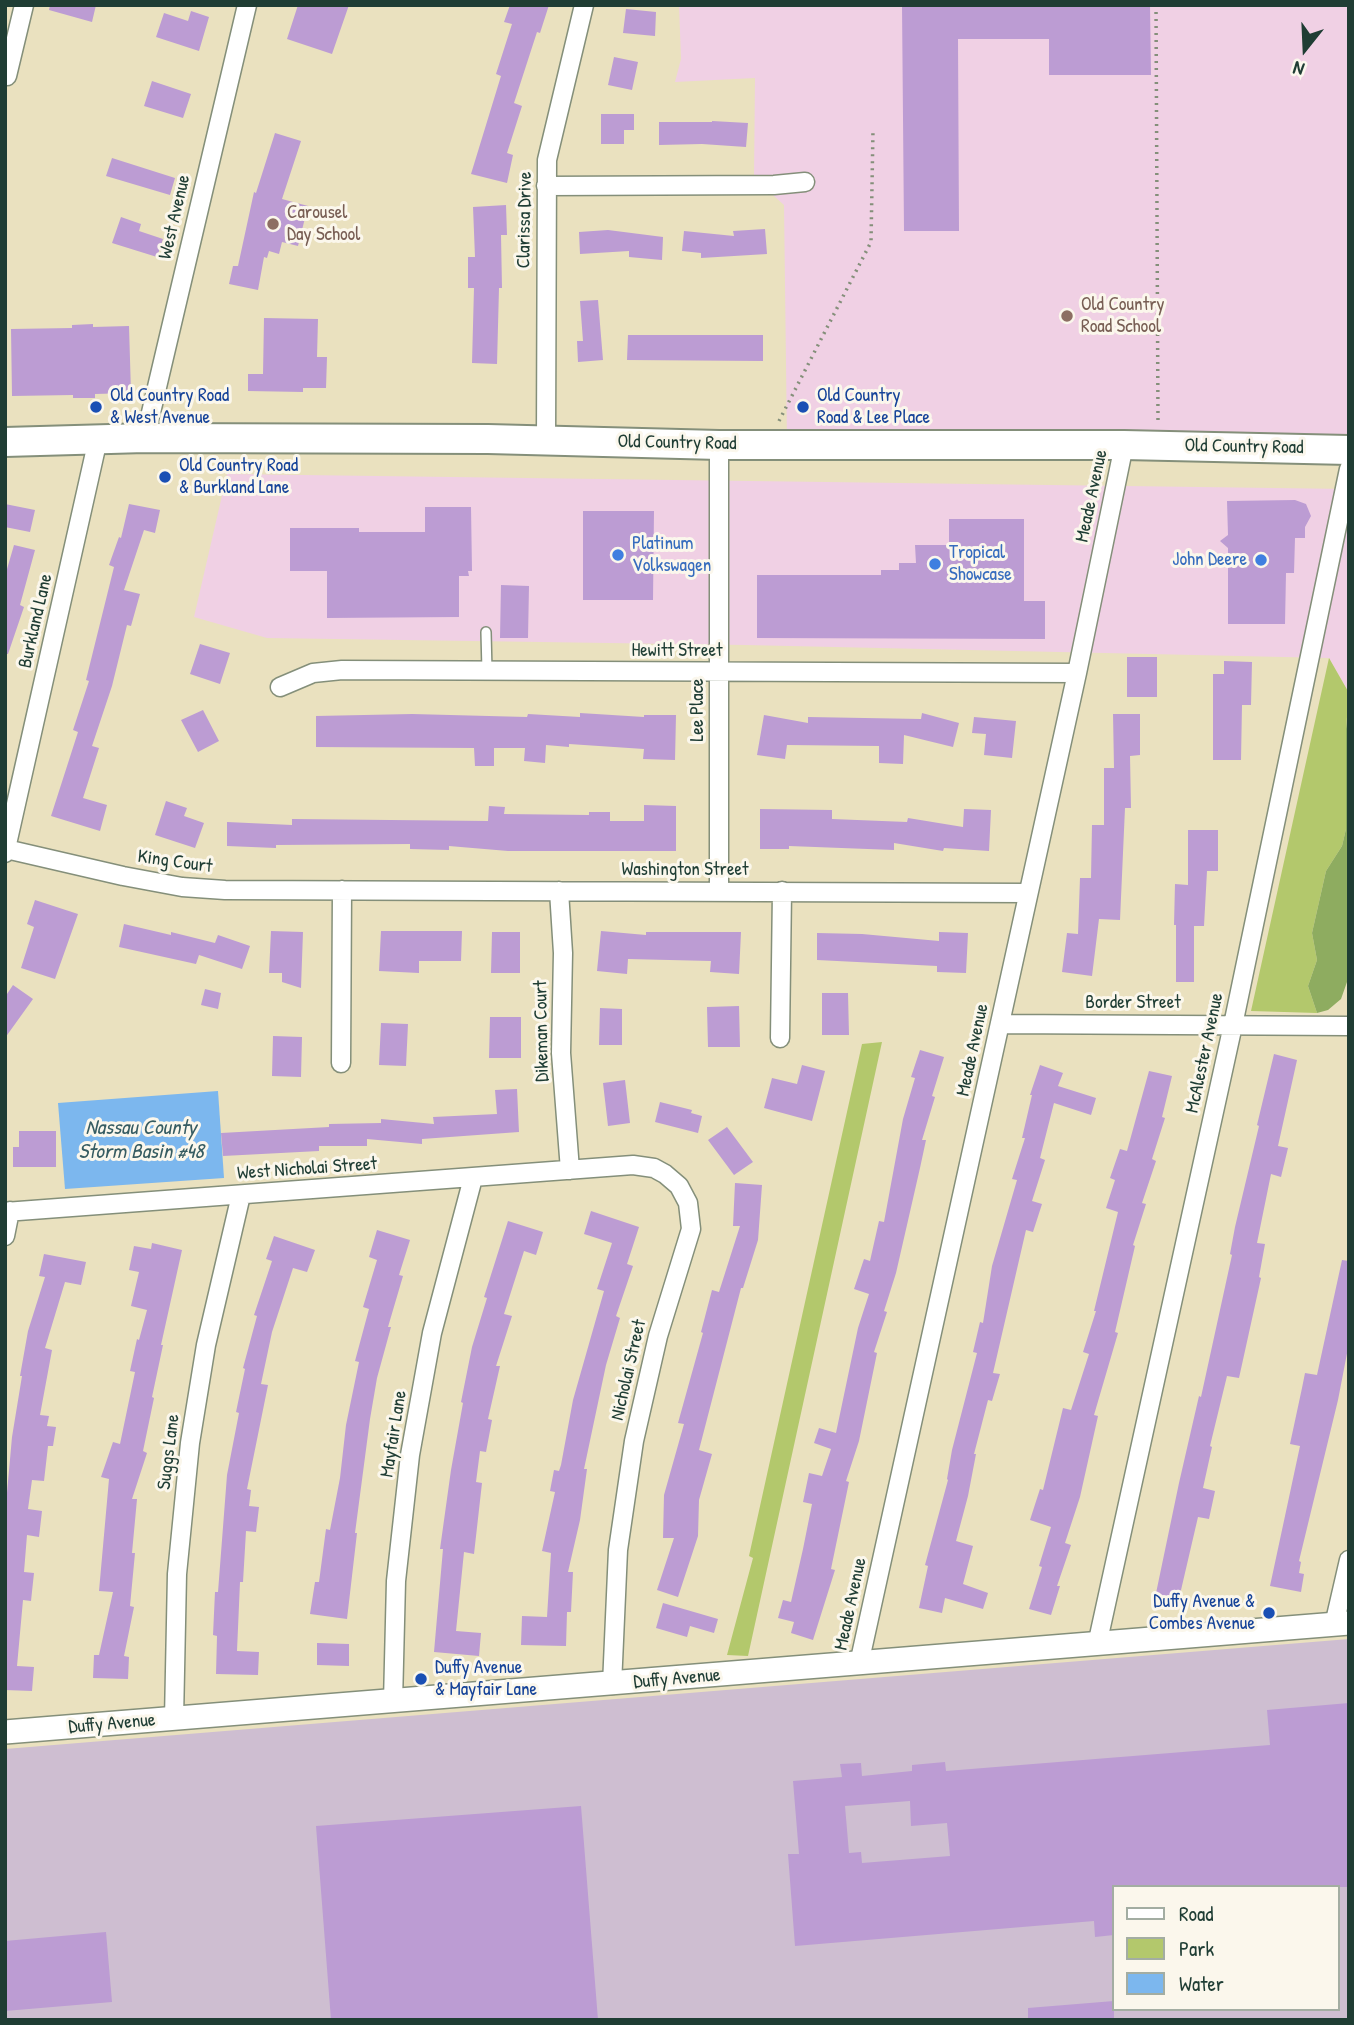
<!DOCTYPE html>
<html>
<head>
<meta charset="utf-8">
<style>
  body { margin:0 }
  #map { position:relative; width:1354px; height:2025px; overflow:hidden; background:#eae1bf; font-family:"Patrick Hand",sans-serif }
  canvas { display:block }
  .frame { position:absolute; inset:0; border:7px solid #1f3d34; pointer-events:none }
  .legend { position:absolute; left:1112px; top:1885px; width:228px; height:126px; box-sizing:border-box; background:#fbf7ec; border:2px solid #a3ada2; margin:0; padding:9px 12px; list-style:none; font-size:21px; color:#1f3d34 }
  .legend li { display:flex; align-items:center; gap:14px; height:35px }
  .legend b { width:35px; border:2px solid #a3ada2 }
  .north { position:absolute; left:1270px; top:14px; width:70px; height:70px; -webkit-text-stroke:5px #fbf7ec; paint-order:stroke; rotate:198deg; font-size:19px; font-weight:700; line-height:28px; text-align:center; color:#1f3d34 }
  .north::after { content:''; display:block; margin:auto; width:24px; height:32px; background:#1f3d34; clip-path:polygon(50% 0,100% 100%,50% 72%,0 100%) }
</style>
</head>
<body>
<div id="map">
<canvas width="1354" height="2025"></canvas>
<div class="frame"></div>
<ul class="legend">
<li><b style="height:9px;background:#fff"></b>Road</li>
<li><b style="height:19px;background:#b3c86c"></b>Park</li>
<li><b style="height:19px;background:#7cb7ee"></b>Water</li>
</ul>
<div class="north">N</div>
</div>
<script>
const context = document.querySelector('canvas').getContext('2d');
context.lineJoin = 'round';
function fill(path, color) { context.fillStyle = color; context.fill(path, 'evenodd'); }
const poly = rows => new Path2D(rows.map(r => 'M' + r).join(''));
function stroke(path, color, width, dash) { context.strokeStyle = color; context.lineWidth = width; context.lineCap = dash ? 'butt' : 'round'; context.setLineDash(dash || []); context.stroke(path); }
function drawText(font, color, halo, rows, align = 'center') {
  context.font = font + ' "Patrick Hand",sans-serif'; context.lineWidth = 6; context.setLineDash([]); context.textBaseline = 'middle'; context.strokeStyle = halo; context.fillStyle = color; for (const [text, x, y, turn = 0] of rows) {
    context.save(); context.translate(x, y); context.rotate((+turn || 0) * Math.PI / 180); context.textAlign = isNaN(turn) ? turn : align; if (halo) context.strokeText(text, 0, 0); context.fillText(text, 0, 0); context.restore();
  }
}
fill(poly([
  [679,5,1349,5,1349,445,787,443,784,205,754,178,755,78,675,82,681,59],
  [227,474,1349,489,1349,693,1329,658,745,645,267,638,194,617]
]), '#f0d0e4');
fill(poly([
  [1349,1639,1349,2020,5,2020,5,1749],
  [1114,1887,1338,1887,1338,2009,1114,2009]
]), '#cebed1');
fill(poly([
  [1329,658,1349,693,1346,729,1346,829,1342,846,1326,871,1312,933,1317,960,1308,986,1317,1013,1251,1011],
  [882,1042,748,1656,727,1655,753,1558,749,1556,862,1044]
]), '#b3c86c');
fill(poly([
  [1349,697,1347,982,1341,999,1328,1010,1317,1013,1308,986,1317,960,1312,933,1326,871,1342,846,1346,829,1346,729]
]), '#8eac60');
fill(poly([
  [218,1091,224,1178,65,1189,58,1103]
]), '#7cb7ee');
fill(poly([
  [50,5,96,5,92,22,49,10],
  [298,5,349,5,332,54,287,39],
  [510,5,549,5,540,33,537,32,514,103,522,106,507,153,513,155,507,183,471,174,501,76,496,74,512,24,504,22],
  [902,5,1150,5,1151,75,1049,75,1049,39,958,39,959,231,904,231],
  [626,9,656,12,655,36,623,33],
  [191,11,209,17,199,51,156,37,164,13,188,21],
  [614,57,638,62,632,90,608,85],
  [152,81,191,94,183,118,144,106],
  [601,114,634,114,634,130,624,130,624,144,601,144],
  [712,121,748,123,746,147,702,144,659,145,659,122,712,122],
  [275,133,301,141,282,199,308,206,298,246,282,242,279,254,269,251,267,258,264,257,258,290,229,284,233,266,238,266,254,192,256,193],
  [112,158,175,178,170,195,106,176],
  [506,205,507,235,501,235,502,288,499,288,497,364,472,363,474,288,468,288,468,257,475,257,473,207],
  [121,217,141,224,139,231,163,239,157,257,112,243],
  [765,229,767,254,701,258,701,253,682,251,684,231,734,236,733,231],
  [608,230,663,237,662,260,629,257,629,251,580,254,579,232],
  [598,300,603,360,578,362,577,341,583,341,580,301],
  [264,318,318,319,317,357,327,357,326,388,303,388,303,392,248,391,248,374,263,374],
  [93,324,93,327,129,326,131,393,95,394,95,398,73,398,73,395,12,396,11,329,72,328,72,325],
  [628,335,763,335,763,361,627,360],
  [1295,500,1306,504,1311,516,1305,527,1305,538,1295,538,1294,573,1286,573,1285,624,1228,624,1228,548,1220,541,1228,535,1227,501],
  [5,504,35,510,30,532,5,527],
  [129,504,160,510,155,533,144,530,124,590,140,594,131,626,127,625,112,686,92,746,99,748,83,798,107,805,100,831,51,816,78,732,73,730,89,681,86,680,114,567,109,565,119,537,121,538],
  [425,507,471,507,472,571,468,571,469,576,459,576,459,617,327,618,327,571,290,571,290,528,359,528,359,532,425,532],
  [583,511,654,511,653,600,583,600],
  [949,519,1024,519,1024,601,1045,601,1045,639,757,638,757,575,881,575,881,570,899,570,899,563,916,563,915,545,949,545],
  [14,545,35,550,20,605,24,607,8,654,5,654,5,576],
  [501,585,529,586,528,638,500,638],
  [200,644,230,653,220,684,190,674],
  [1127,657,1157,657,1157,697,1127,697],
  [1224,661,1252,662,1251,705,1242,705,1241,760,1213,760,1213,674,1224,674],
  [203,710,219,741,198,752,181,720],
  [580,713,644,717,644,715,676,715,675,760,643,759,644,749,569,744,569,747,546,745,545,763,524,761,525,748,494,748,494,766,475,766,474,748,316,747,316,716,412,714,527,717,528,714,580,717],
  [922,713,959,723,953,747,904,735,903,764,879,763,879,746,787,745,785,759,757,755,764,715,808,723,808,717,921,719],
  [1113,714,1140,714,1140,755,1130,756,1131,808,1125,808,1120,920,1099,919,1092,976,1062,972,1067,933,1078,934,1080,878,1091,878,1092,825,1104,825,1104,768,1114,768],
  [974,717,1016,721,1012,758,984,755,986,734,972,733],
  [166,801,187,808,184,816,204,823,195,848,155,835],
  [644,805,676,806,676,851,508,851,449,846,449,850,410,849,410,844,276,845,276,848,227,846,227,822,292,825,292,819,488,821,489,806,505,807,504,814,589,815,589,812,610,812,610,821,644,821],
  [760,809,832,810,832,819,907,822,908,818,963,827,964,809,991,810,989,851,944,848,943,851,894,843,894,850,789,846,789,849,760,849],
  [1188,830,1218,830,1218,871,1207,871,1204,926,1194,926,1194,982,1176,982,1176,925,1174,925,1175,884,1188,885],
  [35,900,78,914,55,979,21,968,34,927,27,924],
  [124,924,171,935,171,932,215,943,218,935,250,946,242,969,199,955,196,964,119,947],
  [271,931,303,932,301,988,282,982,282,973,269,973],
  [381,931,462,931,461,961,419,961,419,973,379,971],
  [601,931,646,935,646,932,741,932,739,974,710,972,711,961,628,959,627,974,597,971],
  [492,932,520,932,520,973,491,973],
  [939,932,968,933,966,973,937,972,937,966,817,960,817,933,862,934,939,941],
  [13,985,33,999,5,1038,5,997],
  [205,989,221,993,218,1009,201,1005],
  [822,993,848,993,849,1035,822,1035],
  [739,1006,740,1047,708,1047,707,1007],
  [600,1008,622,1009,622,1045,599,1045],
  [490,1017,521,1017,521,1058,489,1058],
  [381,1023,408,1024,406,1066,379,1065],
  [273,1036,302,1037,301,1077,272,1076],
  [920,1050,944,1057,932,1096,935,1097,922,1140,926,1140,920,1168,896,1273,884,1311,887,1312,874,1352,877,1353,859,1441,846,1481,849,1482,831,1569,835,1570,813,1640,791,1633,794,1622,778,1618,783,1600,791,1602,803,1549,812,1504,803,1502,809,1473,822,1476,831,1449,814,1443,819,1428,836,1433,858,1328,869,1294,854,1289,864,1259,870,1261,879,1221,884,1222,903,1119,915,1078,911,1077],
  [1274,1054,1297,1060,1278,1146,1288,1148,1281,1177,1271,1174,1257,1243,1265,1244,1259,1277,1261,1278,1239,1378,1227,1376,1210,1446,1212,1447,1203,1488,1215,1491,1209,1519,1198,1517,1178,1603,1155,1598,1179,1483,1199,1396,1201,1397,1232,1255,1230,1254,1235,1227,1259,1126,1257,1125],
  [802,1065,825,1071,812,1121,764,1108,772,1078,797,1084],
  [1040,1065,1063,1073,1058,1086,1096,1098,1091,1115,1054,1103,1040,1158,1045,1160,1032,1201,1042,1204,1033,1232,1026,1230,993,1373,1000,1374,992,1401,988,1400,974,1454,976,1454,968,1496,956,1541,973,1546,963,1584,988,1593,983,1609,945,1598,942,1613,919,1608,928,1566,925,1565,948,1480,947,1479,952,1450,977,1353,973,1352,980,1322,983,1323,992,1266,1017,1180,1012,1179,1025,1138,1022,1138,1032,1095,1030,1095],
  [1149,1071,1172,1076,1162,1117,1165,1118,1152,1159,1156,1161,1142,1203,1146,1204,1133,1245,1135,1246,1115,1332,1118,1333,1094,1415,1098,1416,1080,1497,1065,1543,1071,1545,1057,1586,1060,1586,1051,1615,1029,1609,1042,1567,1039,1566,1051,1527,1030,1520,1040,1489,1043,1490,1063,1408,1071,1410,1089,1354,1083,1352,1096,1311,1094,1311,1118,1212,1106,1208,1115,1180,1110,1178,1120,1149,1127,1151],
  [625,1080,630,1123,608,1126,603,1083],
  [517,1089,519,1132,422,1139,422,1144,367,1139,367,1146,319,1146,319,1151,223,1156,221,1133,329,1127,329,1124,381,1123,381,1119,434,1124,433,1117,497,1114,495,1090],
  [660,1102,692,1110,691,1113,702,1116,698,1133,655,1122],
  [727,1127,753,1162,734,1175,708,1140],
  [19,1131,56,1131,56,1167,13,1167,13,1147,19,1147],
  [735,1183,762,1185,758,1240,743,1288,741,1288,699,1450,712,1454,699,1500,698,1536,678,1597,657,1590,674,1538,663,1538,664,1495,684,1424,678,1423,703,1333,701,1332,712,1290,719,1292,740,1226,733,1226],
  [591,1211,639,1227,627,1264,633,1266,616,1316,620,1318,606,1365,584,1469,587,1469,580,1520,568,1572,573,1572,571,1612,567,1612,566,1646,521,1645,522,1616,547,1617,551,1553,542,1551,555,1492,550,1491,554,1470,559,1471,561,1465,573,1400,604,1291,597,1289,612,1243,584,1234],
  [508,1221,543,1232,536,1255,524,1251,504,1314,512,1316,496,1366,500,1366,488,1419,492,1420,486,1452,480,1451,476,1482,482,1483,474,1554,464,1552,456,1631,481,1633,479,1656,434,1652,443,1549,440,1549,451,1470,463,1403,461,1402,472,1347,487,1298,484,1297],
  [377,1230,410,1240,399,1275,403,1276,388,1327,391,1327,377,1378,370,1419,355,1533,357,1533,347,1619,310,1614,315,1582,319,1582,326,1529,330,1530,340,1478,346,1425,359,1362,355,1361,369,1309,363,1307,377,1260,369,1257],
  [274,1236,315,1250,307,1272,293,1268,272,1332,261,1384,268,1385,247,1489,251,1490,249,1506,259,1507,256,1532,246,1531,243,1582,240,1582,237,1651,259,1652,258,1675,216,1674,217,1636,213,1635,215,1592,218,1592,227,1475,239,1413,236,1412,245,1369,243,1368,257,1316,254,1315,272,1261,266,1259],
  [152,1243,182,1250,161,1345,163,1345,152,1397,154,1398,143,1451,147,1453,132,1499,137,1499,132,1553,135,1553,130,1606,134,1607,124,1656,129,1657,128,1679,93,1678,94,1655,99,1655,113,1592,99,1591,109,1479,101,1477,113,1442,120,1444,135,1372,130,1371,137,1339,139,1340,147,1310,131,1306,139,1272,129,1270,134,1246,151,1249],
  [44,1254,86,1262,81,1285,65,1282,45,1348,52,1350,40,1415,49,1416,47,1426,56,1427,53,1446,48,1446,44,1481,32,1480,28,1509,42,1511,39,1537,27,1535,24,1572,34,1573,31,1601,23,1600,17,1666,34,1667,32,1691,5,1690,5,1515,12,1437,22,1376,20,1376,28,1331,45,1277,39,1276],
  [1342,1260,1349,1261,1349,1343,1338,1400,1299,1561,1301,1562,1299,1573,1304,1574,1301,1592,1270,1586,1300,1446,1290,1444,1302,1388,1305,1373,1317,1375],
  [663,1603,718,1619,714,1633,690,1626,687,1637,656,1628],
  [317,1643,349,1644,349,1666,317,1665],
  [1349,1703,1349,1887,1114,1887,1114,1935,1095,1937,1094,1921,795,1946,788,1854,799,1854,793,1781,842,1777,840,1764,861,1763,862,1776,912,1771,912,1765,945,1762,946,1771,1270,1745,1267,1710],
  [910,1801,911,1826,947,1823,950,1856,862,1863,861,1852,849,1853,845,1806],
  [581,1806,598,2020,331,2020,316,1826],
  [106,1932,112,2002,5,2011,5,1941],
  [1114,2001,1114,2020,1028,2020,1028,2008]
]), '#bc9cd3');
const service = poly([
  [486,632,487,671]
]);
const minor = poly([
  [7,76,24,5],
  [546,186,774,185,805,182],
  [145,438,247,5],
  [546,440,547,160,584,5],
  [719,445,719,891],
  [280,687,313,673,342,670,1077,673],
  [6,849,123,876,182,887,225,890,1028,893],
  [5,853,98,439],
  [559,891,563,953,561,1053,570,1170],
  [1000,1024,1349,1026],
  [780,1038,782,891],
  [341,1063,342,890],
  [5,1212,633,1165,654,1168,665,1174,679,1186,688,1203,691,1229,658,1336,634,1441,618,1550,612,1685],
  [5,1236,10,1211],
  [1334,1625,1349,1560],
  [1097,1645,1233,1025,1349,469],
  [859,1664,1077,673,1124,445],
  [393,1702,396,1581,410,1455,432,1333,473,1178],
  [174,1719,177,1574,190,1443,206,1345,241,1195]
]);
const tertiary = poly([
  [5,1732,1349,1623]
]);
const primary = poly([
  [5,442,145,438,488,439,719,445,1124,445,1349,450]
]);
stroke(service, '#848f7a', 12);
stroke(minor, '#848f7a', 21);
stroke(tertiary, '#848f7a', 26);
stroke(primary, '#848f7a', 32);
stroke(poly([
  [1156,5,1158,422],
  [779,421,871,242,873,130]
]), '#848f7a', 3.5, [2, 5]);
stroke(service, '#fff', 9);
stroke(minor, '#fff', 18);
stroke(tertiary, '#fff', 23);
stroke(primary, '#fff', 28);
for (const [x, y, r, color] of [
  [273,224,7,"#8d6e63"],
  [1067,316,7,"#8d6e63"],
  [96,407,7,"#1a4fb4"],
  [803,407,7,"#1a4fb4"],
  [165,477,7,"#1a4fb4"],
  [618,555,7,"#3f7fe0"],
  [1261,560,7,"#3f7fe0"],
  [935,564,7,"#3f7fe0"],
  [1269,1613,7,"#1a4fb4"],
  [421,1679,7,"#1a4fb4"]
]) { const dot = new Path2D(); dot.arc(x, y, r, 0, 2 * Math.PI); context.fillStyle = color; context.fill(dot); stroke(dot, '#fbf7ec', 2.5); }
drawText('19px', '#785e54', '#fbf7ec', [
  ["Carousel",287,213],
  ["Day School",287,235],
  ["Old Country",1081,305],
  ["Road School",1081,327]
], 'left');
drawText('19px', '#1f3d34', '#fbf7ec', [
  ["West Avenue",175,217,-77],
  ["Clarissa Drive",525,220,-89],
  ["Old Country Road",677,443,1],
  ["Old Country Road",1244,447,1],
  ["Meade Avenue",1092,496,-78],
  ["Burkland Lane",36,621,-77],
  ["Hewitt Street",677,651],
  ["Lee Place",698,710,-90],
  ["King Court",175,862,8],
  ["Washington Street",685,870],
  ["Border Street",1133,1003],
  ["Dikeman Court",542,1031,-91],
  ["Meade Avenue",973,1050,-78],
  ["McAlester Avenue",1205,1053,-78],
  ["West Nicholai Street",307,1169,-4],
  ["Nicholai Street",629,1370,-77],
  ["Mayfair Lane",394,1434,-81],
  ["Suggs Lane",169,1452,-83],
  ["Meade Avenue",851,1604,-78],
  ["Duffy Avenue",677,1679,-5],
  ["Duffy Avenue",112,1724,-5]
]);
drawText('19px', '#164399', '#fbf7ec', [
  ["Old Country Road",110,396],
  ["& West Avenue",110,418],
  ["Old Country",817,396],
  ["Road & Lee Place",817,418],
  ["Old Country Road",179,466],
  ["& Burkland Lane",179,488],
  ["Duffy Avenue &",1255,1602,"right"],
  ["Combes Avenue",1255,1624,"right"],
  ["Duffy Avenue",435,1668],
  ["& Mayfair Lane",435,1690]
], 'left');
drawText('19px', '#366cbe', '#fbf7ec', [
  ["Platinum",632,544],
  ["Volkswagen",632,566],
  ["Tropical",949,553],
  ["Showcase",949,575],
  ["John Deere",1247,560,"right"]
], 'left');
drawText('italic 21px', '#365c62', '#fbf7ec', [
  ["Nassau County",141,1128],
  ["Storm Basin #48",141,1152]
]);
</script>
</body>
</html>
